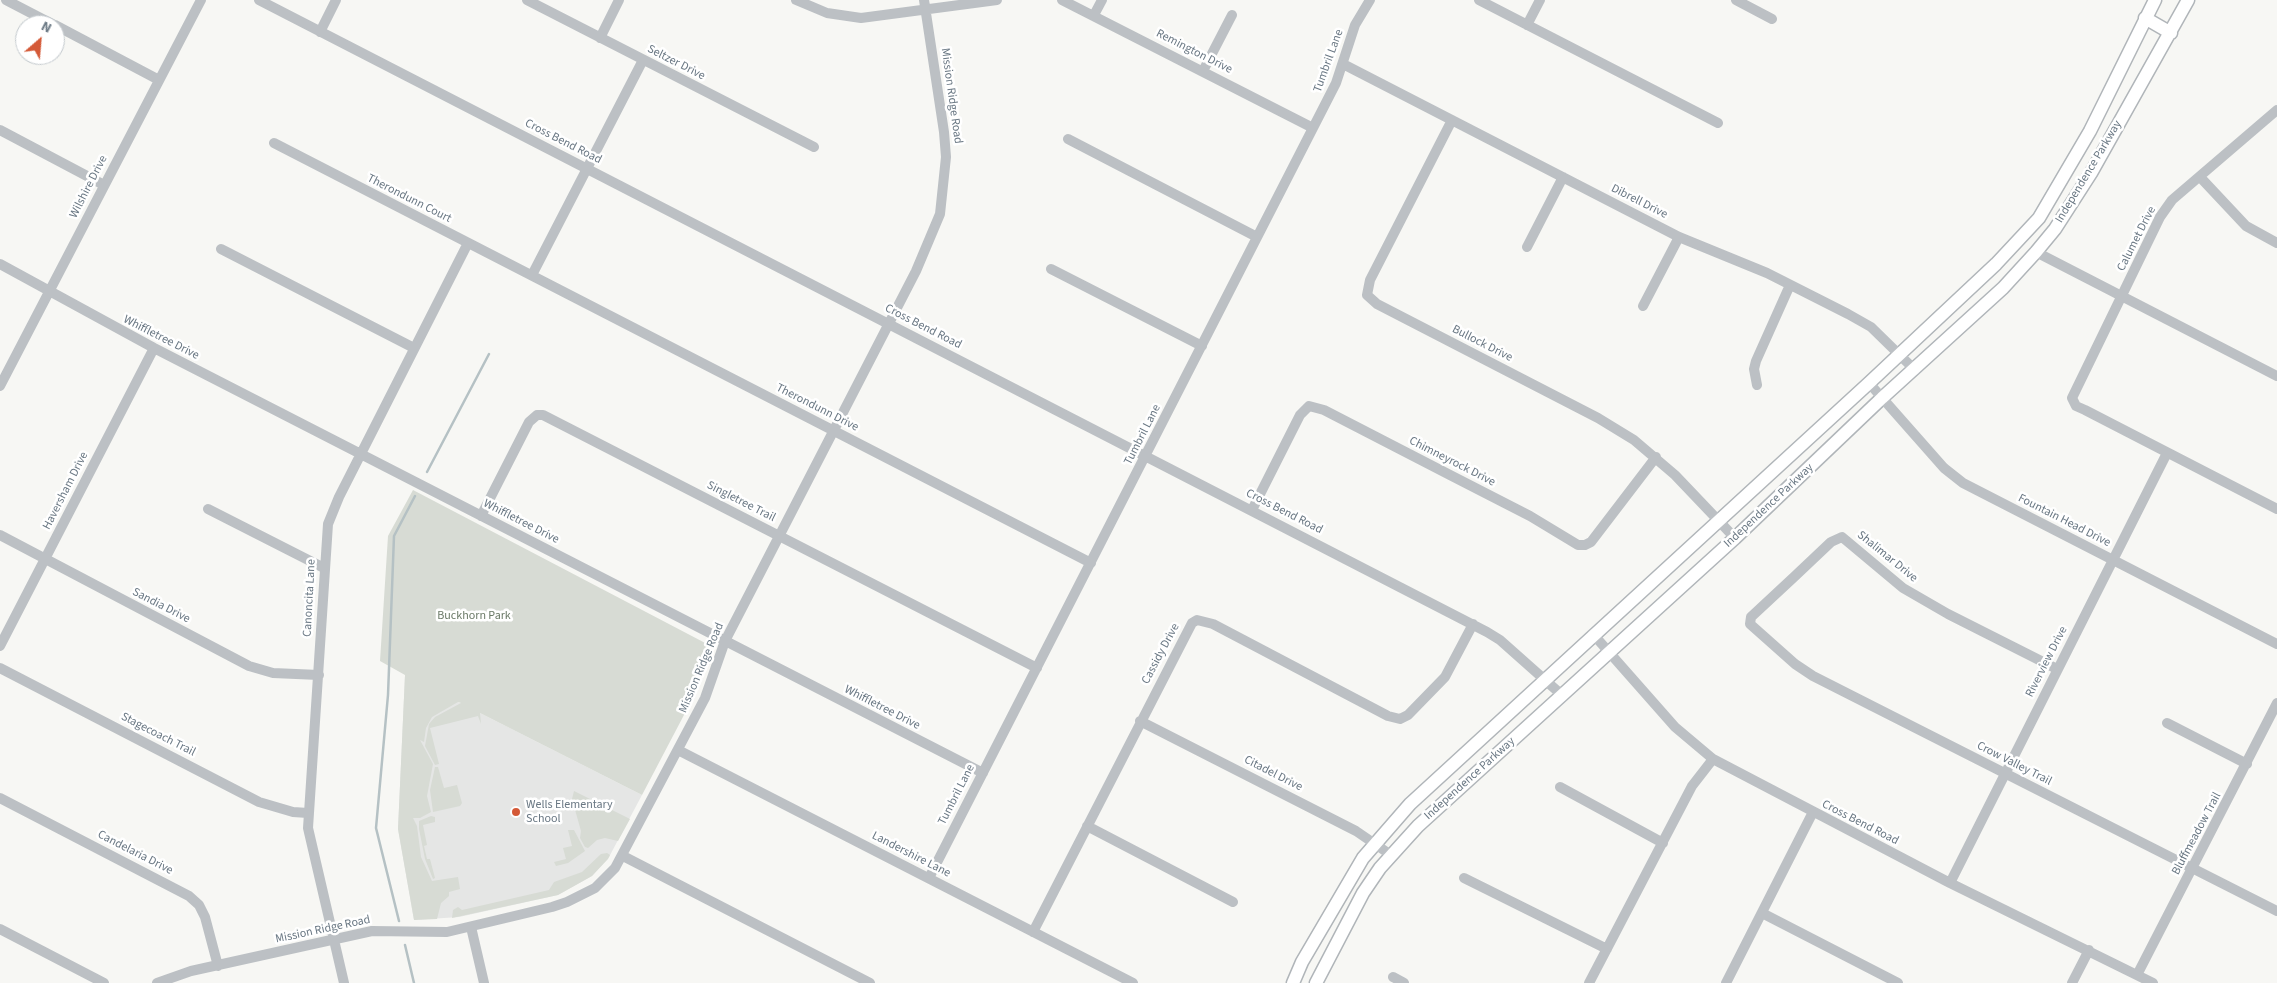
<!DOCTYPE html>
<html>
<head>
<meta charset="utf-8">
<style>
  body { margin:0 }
  #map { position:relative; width:2277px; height:983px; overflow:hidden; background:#f7f7f4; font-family:"Source Sans 3",sans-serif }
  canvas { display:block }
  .north { position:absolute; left:15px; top:15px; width:50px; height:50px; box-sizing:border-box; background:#fff; border:1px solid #c3c9cd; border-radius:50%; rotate:27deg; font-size:14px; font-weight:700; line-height:20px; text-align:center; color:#697783 }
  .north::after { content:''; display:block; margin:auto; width:18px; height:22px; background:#d45937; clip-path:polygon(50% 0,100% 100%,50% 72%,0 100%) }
</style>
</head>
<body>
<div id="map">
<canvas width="2277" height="983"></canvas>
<div class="north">N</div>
</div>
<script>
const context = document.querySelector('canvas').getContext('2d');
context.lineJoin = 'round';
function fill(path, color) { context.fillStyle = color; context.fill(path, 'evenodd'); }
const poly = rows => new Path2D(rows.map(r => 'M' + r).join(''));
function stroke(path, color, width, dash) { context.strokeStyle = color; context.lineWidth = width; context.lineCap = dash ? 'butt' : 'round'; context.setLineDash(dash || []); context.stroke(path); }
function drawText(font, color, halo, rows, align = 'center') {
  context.font = font + ' "Source Sans 3",sans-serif'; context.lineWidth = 5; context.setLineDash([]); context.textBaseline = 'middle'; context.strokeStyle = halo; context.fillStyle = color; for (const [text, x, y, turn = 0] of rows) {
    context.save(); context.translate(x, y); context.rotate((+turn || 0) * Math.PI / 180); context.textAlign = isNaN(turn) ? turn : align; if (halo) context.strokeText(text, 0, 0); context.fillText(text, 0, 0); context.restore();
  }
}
fill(poly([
  [405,675,642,795,609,857,592,876,558,895,459,917,414,920,398,829]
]), '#e5e6e5');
fill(poly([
  [413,490,709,645,695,694,642,795,480,713,481,724,478,716,430,728,439,764,435,765,425,746,429,724,435,717,461,703,458,702,432,717,426,728,424,742,420,740,433,764,427,796,431,812,420,818,413,818,417,826,421,857,432,881,458,877,460,889,449,892,449,896,441,903,437,919,414,920,398,829,405,675,380,661,388,536],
  [435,767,438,767,444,788,457,785,462,803,460,806,433,812,430,790],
  [574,791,630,819,618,841,605,838,597,840,588,848,585,847,580,838,581,831,572,799],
  [431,816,435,817,435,822,423,825,427,845,424,846,427,859,430,859,435,878,433,879,425,859,419,829,419,821],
  [568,830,574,830,585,851,568,863,556,866,554,862,566,859,563,848,572,846],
  [607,853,610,855,608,859,592,876,558,895,452,918,453,910,458,907,462,910,549,890,554,882,582,872,601,854]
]), '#d7dbd4');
stroke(poly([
  [427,472,489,354],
  [399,921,376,828,388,695,394,536,415,496],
  [405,945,414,983]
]), '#b5c1c4', 2.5);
const major = poly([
  [2145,18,2171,33],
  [1293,983,1302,962,1363,858,1410,804,1869,383,1996,264,2039,218,2090,131,2155,0],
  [1316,983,1363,893,1380,868,1418,826,1735,538,1882,398,2003,288,2036,252,2055,229,2091,173,2188,0]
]);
stroke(major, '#b0b5b9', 15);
stroke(poly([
  [6,0,54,25],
  [259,0,1487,632,1500,640,1563,696],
  [527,0,814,147],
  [796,0,827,13,861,18,997,0],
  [1062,0,1313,128],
  [1479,0,1718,123],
  [1736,0,1772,19],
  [1094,15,1102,0],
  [55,25,159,80],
  [1527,25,1540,0],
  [320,32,336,0],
  [600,38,619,0],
  [1343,64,1679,237,1767,273,1848,314,1871,327,1915,370],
  [1203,71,1232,15],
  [2277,110,2172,200,2160,217,2072,398,2076,406,2085,410,2277,509],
  [1452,120,1370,280,1367,295,1377,304,1598,418,1634,440,1675,475,1735,538],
  [0,130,104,185],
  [1068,139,1257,237],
  [274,143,1091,563],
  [2200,177,2246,226,2277,243],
  [1527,247,1563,177],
  [221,249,414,348],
  [2036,252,2277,376],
  [0,264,154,348,983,773],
  [1051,269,1202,346],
  [532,275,643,60],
  [1643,306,1679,237],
  [1869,383,1944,468,1963,483,2277,644],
  [1757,385,1754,369,1756,361,1790,285],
  [0,386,201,0],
  [208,509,324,568],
  [1252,510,1300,415,1309,406,1324,410,1450,475,1530,516,1578,545,1585,545,1591,542,1656,457],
  [481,516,529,422,537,415,543,415,1037,668],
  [0,535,249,666,273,673,319,675],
  [1593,634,1675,727,1713,759,1950,883,2153,983],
  [0,646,154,348],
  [0,668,259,802,293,812,308,813],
  [2057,669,1948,614,1903,588,1842,537,1831,542,1794,577,1751,617,1750,624,1795,664,1813,676,2277,911],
  [1140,721,1356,831,1391,855],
  [2167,723,2247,764],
  [678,750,1133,983],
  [1560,787,1663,843],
  [0,798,189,896,199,905,205,917,218,966],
  [1087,826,1233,902],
  [623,856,870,983],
  [929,878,1336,83,1355,25,1370,0],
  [1464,878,1607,949],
  [1950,883,2167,453],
  [1762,913,1898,983],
  [471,927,484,983],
  [0,929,104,983],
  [1033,932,1192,623,1197,620,1213,624,1388,716,1400,719,1408,715,1445,677,1473,624],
  [2137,975,2277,703],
  [1393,977,1404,983],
  [157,983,191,971,372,931,447,932,552,907,567,902,595,888,615,868,705,698,725,641,916,271,940,214,946,157,944,132,924,0],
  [344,983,308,828,328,524,339,497,468,243],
  [1589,983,1692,786,1713,759],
  [1726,983,1813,812],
  [2072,983,2089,950]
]), '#bcc0c4', 10);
stroke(major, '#fff', 12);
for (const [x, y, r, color] of [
  [516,812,5,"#d45937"]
]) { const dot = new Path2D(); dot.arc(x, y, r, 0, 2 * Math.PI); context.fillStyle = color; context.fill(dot); stroke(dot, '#fff', 2); }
drawText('12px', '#697783', '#fff', [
  ["Remington Drive",1194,52,27],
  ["Tumbril Lane",1329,61,-70],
  ["Seltzer Drive",676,63,27],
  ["Mission Ridge Road",951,96,82],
  ["Cross Bend Road",563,142,27],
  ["Independence Parkway",2089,172,-59],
  ["Wilshire Drive",89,187,-63],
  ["Therondunn Court",409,199,27],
  ["Dibrell Drive",1639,202,27],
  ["Calumet Drive",2137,239,-63],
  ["Cross Bend Road",923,327,27],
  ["Whiffletree Drive",161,338,27],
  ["Bullock Drive",1482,344,27],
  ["Therondunn Drive",817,408,27],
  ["Tumbril Lane",1143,435,-63],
  ["Chimneyrock Drive",1452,462,27],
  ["Haversham Drive",66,491,-63],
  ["Singletree Trail",741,502,27],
  ["Independence Parkway",1769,506,-43],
  ["Cross Bend Road",1284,512,27],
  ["Fountain Head Drive",2064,521,27],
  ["Whiffletree Drive",521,522,27],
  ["Shalimar Drive",1887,557,39],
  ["Canoncita Lane",310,598,-87],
  ["Sandia Drive",161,606,27],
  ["Cassidy Drive",1161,654,-62],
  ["Riverview Drive",2047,662,-63],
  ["Mission Ridge Road",702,668,-67],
  ["Whiffletree Drive",882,708,27],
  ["Stagecoach Trail",158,735,27],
  ["Crow Valley Trail",2014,764,27],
  ["Citadel Drive",1273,774,27],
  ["Independence Parkway",1470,779,-42],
  ["Tumbril Lane",957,795,-63],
  ["Cross Bend Road",1860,823,27],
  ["Bluffmeadow Trail",2197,834,-62],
  ["Candelaria Drive",135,853,27],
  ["Landershire Lane",911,855,27],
  ["Mission Ridge Road",323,930,-12]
]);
drawText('12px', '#6b7a67', '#fff', [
  ["Buckhorn Park",474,616]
]);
drawText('12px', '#697783', '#fff', [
  ["Wells Elementary",526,805],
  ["School",526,819]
], 'left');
</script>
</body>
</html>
